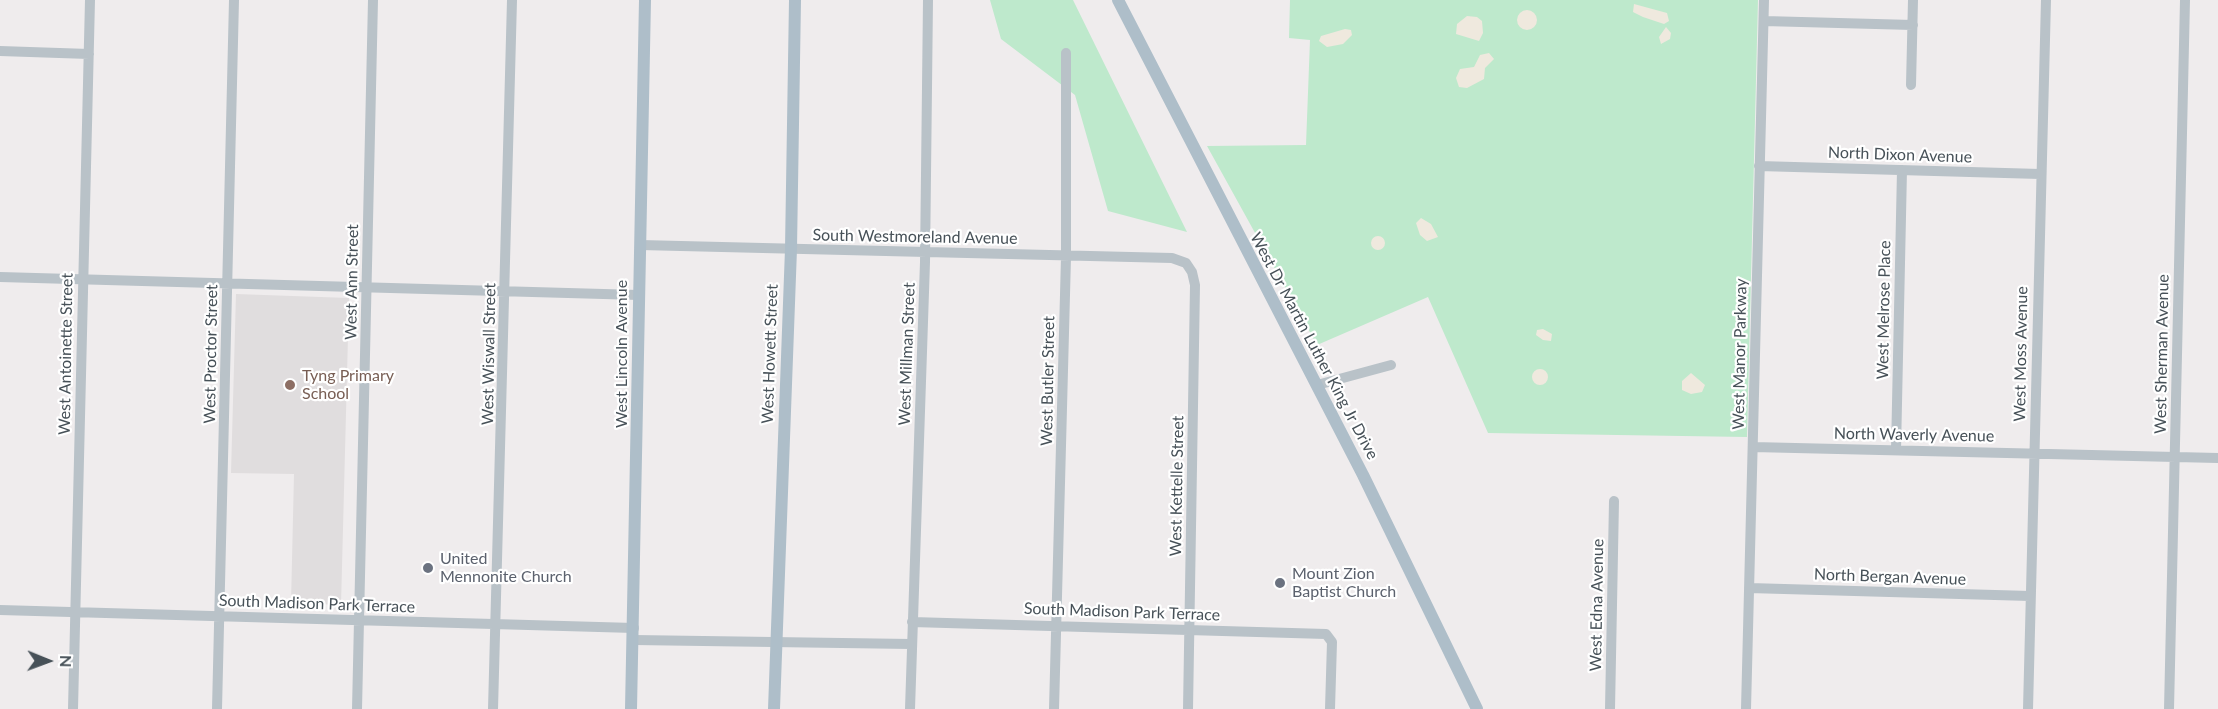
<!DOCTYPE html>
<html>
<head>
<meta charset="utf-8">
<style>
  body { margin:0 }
  #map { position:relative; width:2218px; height:709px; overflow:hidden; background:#efeced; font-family:Lato,sans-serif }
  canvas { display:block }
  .north { position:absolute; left:18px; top:631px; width:60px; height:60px; -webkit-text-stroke:4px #fff; paint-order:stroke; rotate:91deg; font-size:16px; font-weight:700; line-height:24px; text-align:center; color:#475158 }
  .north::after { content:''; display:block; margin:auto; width:21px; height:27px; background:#475158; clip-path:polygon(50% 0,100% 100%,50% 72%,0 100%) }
</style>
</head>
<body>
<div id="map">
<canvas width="2218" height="709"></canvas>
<div class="north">N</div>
</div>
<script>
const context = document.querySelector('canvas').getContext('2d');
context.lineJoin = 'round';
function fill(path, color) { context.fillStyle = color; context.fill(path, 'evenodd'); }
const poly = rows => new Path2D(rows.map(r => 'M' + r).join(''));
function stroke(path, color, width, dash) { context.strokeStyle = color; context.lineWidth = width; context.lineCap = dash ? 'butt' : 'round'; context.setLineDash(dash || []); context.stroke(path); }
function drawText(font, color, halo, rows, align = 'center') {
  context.font = font + ' Lato,sans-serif'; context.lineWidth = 4.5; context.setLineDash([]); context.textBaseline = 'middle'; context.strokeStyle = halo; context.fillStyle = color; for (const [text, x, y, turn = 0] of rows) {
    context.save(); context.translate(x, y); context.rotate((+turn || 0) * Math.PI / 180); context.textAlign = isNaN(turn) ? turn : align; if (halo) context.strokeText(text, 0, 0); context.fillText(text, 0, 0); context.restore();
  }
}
fill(poly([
  [236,294,349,298,341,605,291,603,294,474,231,473]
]), '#e0ddde');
fill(poly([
  [990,0,1073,0,1187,232,1108,211,1075,95,1001,39],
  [1290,0,1758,0,1747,437,1488,433,1428,297,1317,345,1207,146,1306,145,1310,40,1289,38]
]), '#bee9cc');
fill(poly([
  [1634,4,1667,13,1669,21,1664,24,1643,17,1633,12],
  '1517 20a10 10 0 1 1 20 0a10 10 0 1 1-20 0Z',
  [1467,16,1477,17,1482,21,1483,33,1479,41,1456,34,1457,24],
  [1666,27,1671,33,1670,39,1661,44,1659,37],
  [1345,29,1351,30,1352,35,1343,44,1327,47,1319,41,1321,36],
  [1489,53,1494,59,1485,68,1484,79,1467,88,1459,87,1456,78,1460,69,1474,67,1480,55],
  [1421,218,1431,224,1438,237,1427,241,1420,235,1416,223],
  '1371 243a7 7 0 1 1 14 0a7 7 0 1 1-14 0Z',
  [1543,329,1552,334,1551,341,1543,340,1536,335,1537,330],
  '1532 377a8 8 0 1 1 16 0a8 8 0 1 1-16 0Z',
  [1691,373,1705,385,1702,392,1691,394,1682,390,1682,381]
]), '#efe9de');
stroke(poly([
  [1764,21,1913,25],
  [0,51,89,54],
  [1911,85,1913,0],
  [1759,166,2040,174],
  [640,245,1172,258,1186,263,1192,272,1195,285,1188,709],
  [0,277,639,295],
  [1317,385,1391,365],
  [1753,447,2218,458],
  [1896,450,1902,170],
  [1749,588,2030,596],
  [0,610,634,628],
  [912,622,1326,634,1332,642,1330,709],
  [634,640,911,644],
  [73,709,90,0],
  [217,709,234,0],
  [357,709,373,0],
  [493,709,512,0],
  [910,709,925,262,928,0],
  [1054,709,1066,257,1066,53],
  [1610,709,1614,501],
  [1746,709,1764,0],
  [2028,709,2046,0],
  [2169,709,2185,0]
]), '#b9c2c8', 10);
stroke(poly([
  [1118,0,1363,475,1477,709],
  [631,709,645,0],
  [774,709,791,249,795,0]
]), '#aebec9', 12);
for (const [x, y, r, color] of [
  [290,385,6,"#8d6e63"],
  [428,568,6,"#6b7280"],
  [1280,583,6,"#6b7280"]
]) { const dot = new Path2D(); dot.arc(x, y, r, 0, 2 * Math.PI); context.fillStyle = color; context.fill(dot); stroke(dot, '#fff', 2); }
drawText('16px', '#475158', '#fff', [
  ["North Dixon Avenue",1900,155,2],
  ["South Westmoreland Avenue",915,237,1],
  ["West Ann Street",352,282,-89],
  ["West Melrose Place",1884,310,-89],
  ["West Dr Martin Luther King Jr Drive",1314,346,62],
  ["West Antoinette Street",66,354,-89],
  ["West Proctor Street",211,354,-89],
  ["West Wiswall Street",489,354,-89],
  ["West Lincoln Avenue",622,354,-90],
  ["West Howett Street",770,354,-88],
  ["West Millman Street",907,354,-88],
  ["West Manor Parkway",1740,354,-89],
  ["West Moss Avenue",2021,354,-89],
  ["West Sherman Avenue",2162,354,-89],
  ["West Butler Street",1048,381,-89],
  ["North Waverly Avenue",1914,435,1],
  ["West Kettelle Street",1177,486,-89],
  ["North Bergan Avenue",1890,577,2],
  ["South Madison Park Terrace",317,604,2],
  ["West Edna Avenue",1597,605,-89],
  ["South Madison Park Terrace",1122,612,2]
]);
drawText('16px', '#785e54', '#fff', [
  ["Tyng Primary",302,376],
  ["School",302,394]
], 'left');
drawText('16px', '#5b616d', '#fff', [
  ["United",440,559],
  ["Mennonite Church",440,577],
  ["Mount Zion",1292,574],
  ["Baptist Church",1292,592]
], 'left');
</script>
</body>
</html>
